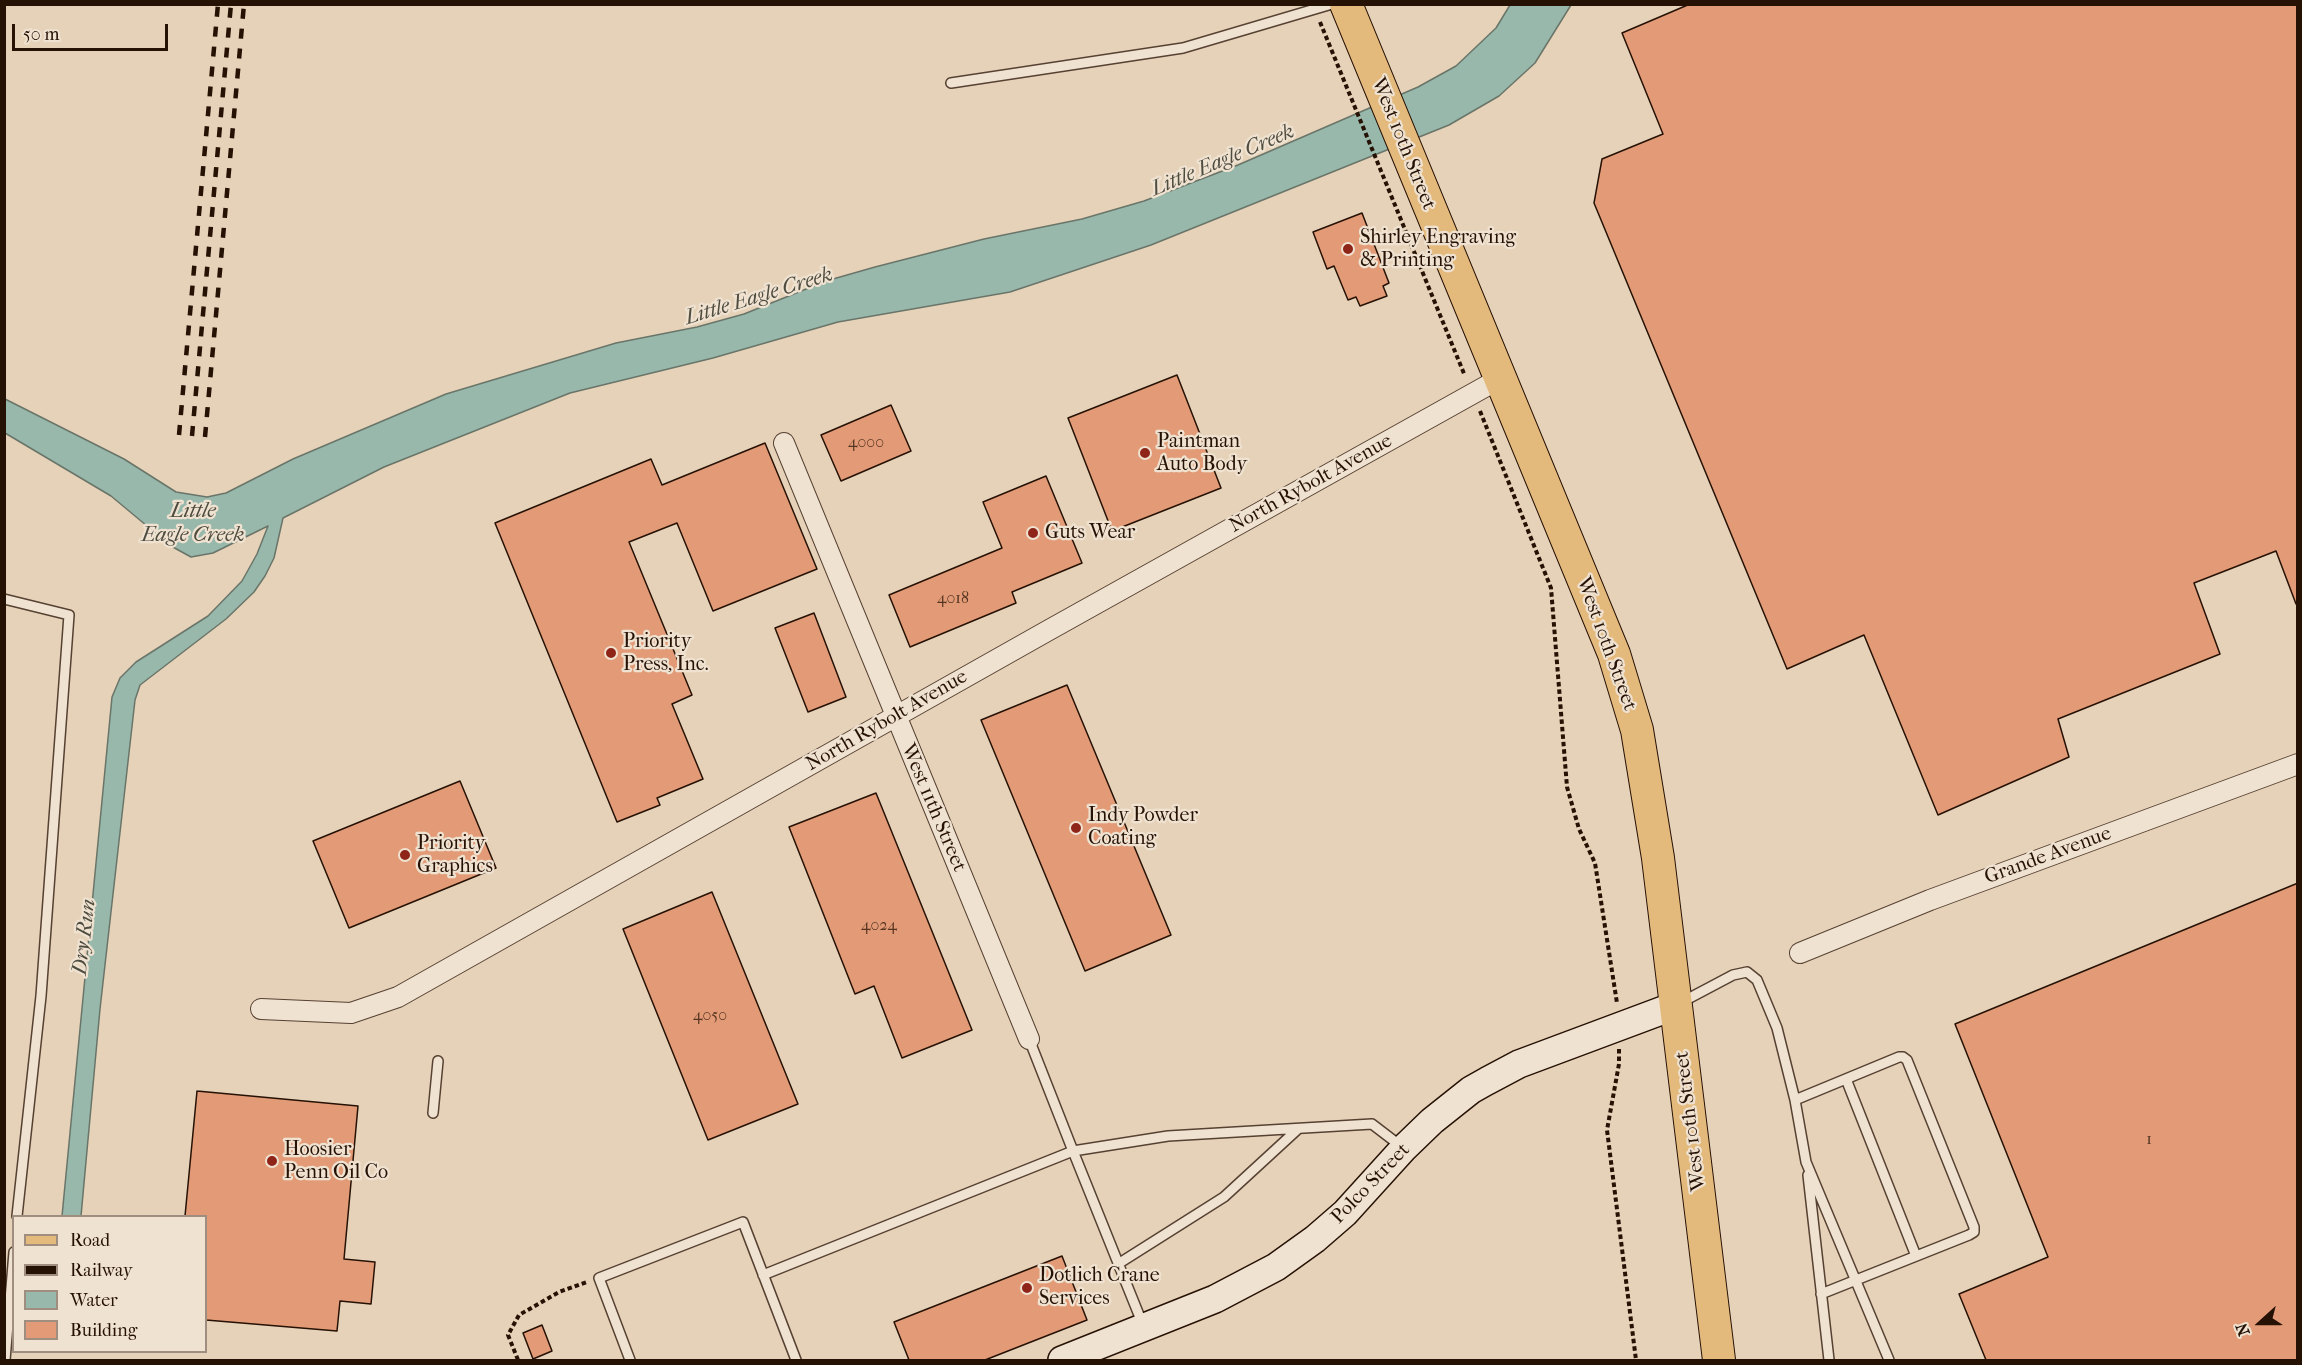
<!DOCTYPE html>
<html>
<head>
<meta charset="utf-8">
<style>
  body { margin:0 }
  #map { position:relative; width:2302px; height:1365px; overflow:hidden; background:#e6d2b8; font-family:"IM FELL French Canon",serif }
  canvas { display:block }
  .frame { position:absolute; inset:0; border:6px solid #261105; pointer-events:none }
  .legend { position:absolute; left:12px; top:1215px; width:195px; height:138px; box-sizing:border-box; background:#efe2d1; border:2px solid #9f8e7f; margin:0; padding:8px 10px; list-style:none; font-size:18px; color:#261105 }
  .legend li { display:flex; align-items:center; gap:12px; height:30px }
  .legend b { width:30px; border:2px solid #9f8e7f }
  .north { position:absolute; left:2230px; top:1293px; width:60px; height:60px; -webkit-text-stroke:4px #efe2d1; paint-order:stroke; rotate:249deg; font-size:16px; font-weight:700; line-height:24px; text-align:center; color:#261105 }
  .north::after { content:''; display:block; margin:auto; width:21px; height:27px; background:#261105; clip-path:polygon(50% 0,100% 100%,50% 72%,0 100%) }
  .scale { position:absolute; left:12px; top:24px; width:156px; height:27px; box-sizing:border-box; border:3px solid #261105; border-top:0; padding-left:8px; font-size:18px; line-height:21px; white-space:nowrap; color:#261105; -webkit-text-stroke:4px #efe2d1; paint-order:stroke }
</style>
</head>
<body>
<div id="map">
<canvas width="2302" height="1365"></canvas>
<div class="frame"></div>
<ul class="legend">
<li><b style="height:8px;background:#e3b97c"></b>Road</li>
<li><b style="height:8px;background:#261105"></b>Railway</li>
<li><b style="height:16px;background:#97b8ab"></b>Water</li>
<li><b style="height:16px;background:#e29b76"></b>Building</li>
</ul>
<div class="north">N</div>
<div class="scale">50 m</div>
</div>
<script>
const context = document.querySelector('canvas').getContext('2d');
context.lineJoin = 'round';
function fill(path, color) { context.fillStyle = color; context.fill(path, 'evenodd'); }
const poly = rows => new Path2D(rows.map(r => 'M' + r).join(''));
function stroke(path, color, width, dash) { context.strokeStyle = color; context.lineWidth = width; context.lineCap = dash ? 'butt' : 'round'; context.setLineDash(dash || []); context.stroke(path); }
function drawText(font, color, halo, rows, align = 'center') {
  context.font = font + ' "IM FELL French Canon",serif'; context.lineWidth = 4.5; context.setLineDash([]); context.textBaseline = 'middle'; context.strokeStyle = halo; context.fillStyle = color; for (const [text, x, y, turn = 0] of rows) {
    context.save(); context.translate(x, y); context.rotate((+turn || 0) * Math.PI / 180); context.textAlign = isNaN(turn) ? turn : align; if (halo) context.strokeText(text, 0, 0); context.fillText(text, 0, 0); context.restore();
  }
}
const water = poly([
  [1510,5,1571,5,1535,63,1499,96,1449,125,1151,245,1010,292,838,322,713,358,570,393,384,467,283,518,274,558,265,576,254,592,226,619,140,685,135,700,100,1009,81,1216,62,1216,112,697,120,678,136,662,208,616,242,581,257,554,268,526,213,553,191,557,171,546,111,496,5,433,5,399,124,459,176,492,207,497,226,493,293,459,446,394,616,343,697,327,744,314,826,281,875,267,984,239,1082,219,1144,201,1238,165,1418,87,1456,66,1496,28,1510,5]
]);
fill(water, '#97b8ab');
stroke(water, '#6a7569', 1.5);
const building = poly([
  [1690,4,2298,4,2298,603,2296,604,2276,551,2194,583,2220,654,2058,719,2069,757,1938,815,1864,635,1787,669,1594,203,1602,159,1663,134,1622,33,1690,4],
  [1362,213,1389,283,1383,286,1387,296,1360,306,1356,297,1348,300,1334,266,1327,269,1313,232,1362,213],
  [1177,375,1221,488,1112,531,1068,418,1177,375],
  [891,405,911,451,841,481,821,435,891,405],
  [765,443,817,569,713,611,677,523,629,542,692,695,672,704,703,779,657,798,660,805,617,822,495,523,651,459,662,485,765,443],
  [1046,476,1082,563,1012,592,1016,603,910,647,889,595,1002,548,983,502,1046,476],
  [814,613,846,697,808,712,775,628,814,613],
  [1067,685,1171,935,1085,971,981,720,1067,685],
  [460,781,496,868,349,928,313,841,460,781],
  [876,793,972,1030,902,1058,874,986,855,994,789,827,876,793],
  [2298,883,2298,1360,1986,1360,1959,1294,2048,1257,1955,1024,2298,883],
  [712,892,798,1104,708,1140,623,929,712,892],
  [197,1091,358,1106,344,1259,375,1262,371,1304,340,1301,337,1331,206,1320,206,1216,185,1216,197,1091],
  [1062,1256,1087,1320,985,1360,909,1360,894,1322,1062,1256],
  [542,1325,552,1351,533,1359,523,1333,542,1325]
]);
fill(building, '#e29b76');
stroke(building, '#261105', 1.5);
const lane = poly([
  [951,83,1183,48,1332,4],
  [4,599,69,615,41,996,17,1216],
  [1682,1002,1733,975,1747,972,1757,980,1777,1028,1795,1100,1806,1162,1889,1360],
  [1846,1079,1916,1256],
  [1795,1100,1899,1057,1903,1057,1907,1060,1974,1227,1974,1232,1969,1235,1821,1294],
  [433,1113,438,1061],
  [1808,1175,1829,1360],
  [1118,1264,1224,1197,1298,1129],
  [763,1275,1073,1151,1029,1039],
  [1143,1325,1073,1151,1168,1136,1372,1124,1402,1147],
  [5,1360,14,1252],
  [630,1360,599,1278,743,1222,796,1360]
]);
const street = poly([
  [784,443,1029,1039],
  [1800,953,1930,900,2298,764],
  [261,1009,351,1013,398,997,1049,630,1499,379]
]);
const secondary = poly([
  [1062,1360,1215,1299,1276,1267,1315,1239,1345,1213,1404,1148,1432,1121,1471,1090,1487,1081,1519,1064,1677,1005]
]);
const primary = poly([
  [1346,4,1614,654,1637,730,1658,858,1719,1360]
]);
stroke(lane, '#564132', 12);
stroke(street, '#564132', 22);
stroke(secondary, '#261105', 30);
stroke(primary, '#261105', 34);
stroke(poly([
  [1320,22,1465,376],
  [1480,411,1551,588,1567,787,1579,829,1595,863,1617,1003],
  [1619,1049,1619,1064,1607,1130,1636,1360],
  [518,1360,508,1335,519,1315,559,1292,587,1282]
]), '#261105', 4, [4.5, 3]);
stroke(lane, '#efe2d1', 9);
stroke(street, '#efe2d1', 20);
stroke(secondary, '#efe2d1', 27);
stroke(primary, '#e3b97c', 32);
stroke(poly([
  [179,435,218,4],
  [192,436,231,4],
  [205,437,244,4]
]), '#261105', 4.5, [10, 10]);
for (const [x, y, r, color] of [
  [1348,249,6,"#8f2418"],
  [1145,453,6,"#8f2418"],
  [1033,533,6,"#8f2418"],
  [611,653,6,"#8f2418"],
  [1076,828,6,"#8f2418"],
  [405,855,6,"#8f2418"],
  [272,1161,6,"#8f2418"],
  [1027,1288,6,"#8f2418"]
]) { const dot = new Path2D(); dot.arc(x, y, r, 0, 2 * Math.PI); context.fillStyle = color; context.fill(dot); stroke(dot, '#efe2d1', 2); }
drawText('16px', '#553421', null, [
  ["4000",866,443],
  ["4018",953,599],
  ["4024",879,926],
  ["4050",710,1016],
  ["1",2149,1140]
]);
drawText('20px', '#261105', '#efe2d1', [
  ["West 10th Street",1403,144,68],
  ["North Rybolt Avenue",1311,484,-29],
  ["West 10th Street",1606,644,70],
  ["North Rybolt Avenue",887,721,-30],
  ["West 11th Street",933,808,67],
  ["Grande Avenue",2048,856,-20],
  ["West 10th Street",1691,1121,-97],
  ["Polco Street",1371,1184,-46]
]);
drawText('20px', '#261105', '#efe2d1', [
  ["Shirley Engraving",1360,238],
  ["& Printing",1360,261],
  ["Paintman",1157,442],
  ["Auto Body",1157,465],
  ["Guts Wear",1045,533],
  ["Priority",623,642],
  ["Press, Inc.",623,665],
  ["Indy Powder",1088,816],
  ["Coating",1088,839],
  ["Priority",417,844],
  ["Graphics",417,867],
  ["Hoosier",284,1150],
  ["Penn Oil Co",284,1173],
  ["Dotlich Crane",1039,1276],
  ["Services",1039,1299]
], 'left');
drawText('italic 21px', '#4e4b3f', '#efe2d1', [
  ["Little Eagle Creek",1223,161,-23],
  ["Little Eagle Creek",759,297,-17],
  ["Little",193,512],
  ["Eagle Creek",193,536],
  ["Dry Run",85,937,-83]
]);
</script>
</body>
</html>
